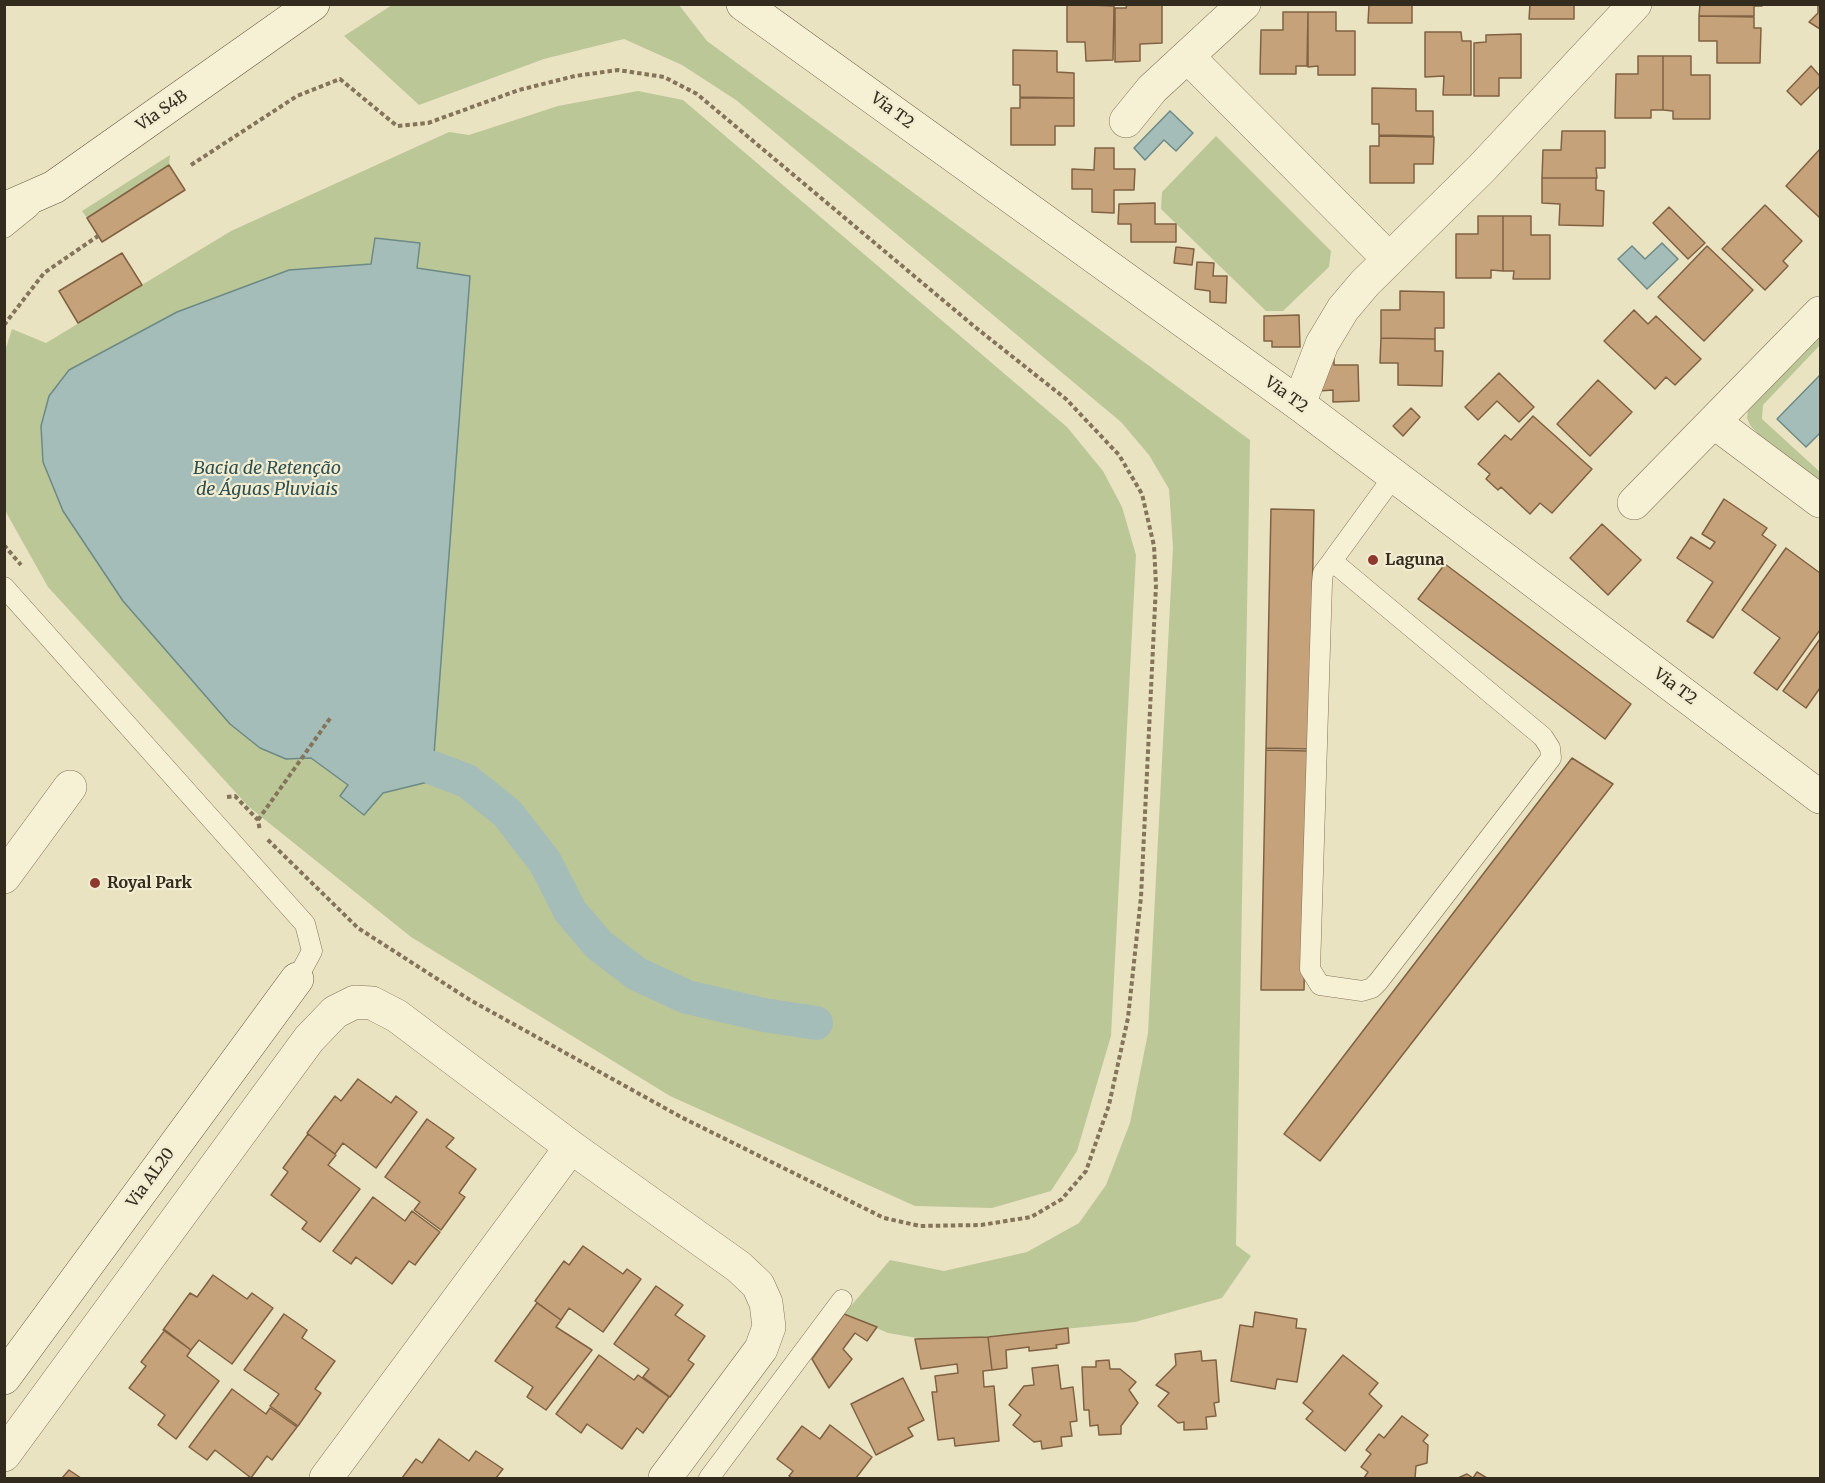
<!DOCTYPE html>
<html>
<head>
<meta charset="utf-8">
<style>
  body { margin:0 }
  #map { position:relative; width:1825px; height:1483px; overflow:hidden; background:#eae3c2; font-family:Merriweather,serif }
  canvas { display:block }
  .frame { position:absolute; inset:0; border:6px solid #332b1e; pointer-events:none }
</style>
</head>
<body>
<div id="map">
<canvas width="1825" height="1483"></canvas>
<div class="frame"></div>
</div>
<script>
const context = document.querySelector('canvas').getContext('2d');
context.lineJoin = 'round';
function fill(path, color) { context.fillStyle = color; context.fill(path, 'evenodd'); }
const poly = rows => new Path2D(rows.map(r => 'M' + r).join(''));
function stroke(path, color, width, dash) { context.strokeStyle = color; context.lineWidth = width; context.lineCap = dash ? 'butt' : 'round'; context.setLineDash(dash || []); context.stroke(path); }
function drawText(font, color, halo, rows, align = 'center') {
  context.font = font + ' Merriweather,serif'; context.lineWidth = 4.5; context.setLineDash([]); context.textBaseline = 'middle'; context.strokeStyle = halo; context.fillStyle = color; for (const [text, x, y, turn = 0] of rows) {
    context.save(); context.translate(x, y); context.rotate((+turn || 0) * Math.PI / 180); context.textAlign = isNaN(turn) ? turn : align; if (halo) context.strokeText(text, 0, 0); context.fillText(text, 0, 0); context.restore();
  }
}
fill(poly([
  [392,5,679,5,707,41,1250,440,1236,1245,1251,1256,1222,1298,1135,1322,963,1339,923,1339,888,1333,844,1314,890,1260,944,1271,1027,1252,1079,1223,1106,1185,1130,1123,1148,1033,1173,547,1169,489,1149,455,1121,422,736,100,682,65,624,39,544,59,419,105,344,36],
  [638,91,683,100,1067,427,1103,471,1122,507,1136,555,1111,1036,1077,1151,1051,1191,992,1208,915,1206,670,1096,411,937,249,807,48,587,7,514,4,505,4,354,12,329,46,343,231,231,449,132,469,135,558,106],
  [420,244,417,268,470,276,432,781,383,793,364,815,348,785,311,758,286,759,260,748,230,724,69,370,177,312,289,270,372,264],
  [1216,136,1331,251,1329,267,1283,311,1266,311,1161,209,1162,192],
  [170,155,169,165,87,218,82,211],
  [1820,333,1820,345,1763,405,1762,419,1820,472,1820,481,1759,435,1750,425,1747,418,1748,409]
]), '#bcc797');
const water = poly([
  [1170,111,1193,133,1176,151,1164,140,1145,160,1134,148,1170,111],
  [375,238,420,243,417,268,470,276,432,781,383,793,364,815,340,796,348,785,311,758,286,759,260,748,230,724,123,601,63,511,43,462,41,426,49,396,69,370,177,312,289,270,371,264,375,238],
  [1662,243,1678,259,1647,289,1618,259,1632,246,1645,259,1662,243],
  [1820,375,1820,433,1806,447,1777,419,1820,375]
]);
fill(water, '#a4bdb9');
stroke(water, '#6c8a86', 1.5);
stroke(poly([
  [433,768,467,781,507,813,545,862,570,911,599,945,637,974,687,997,764,1015,816,1023]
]), '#a4bdb9', 34);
const building = poly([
  [1067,4,1114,6,1113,60,1086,61,1085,42,1067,42,1067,4],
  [1127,4,1162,4,1162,43,1140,44,1140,61,1115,62,1115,8,1126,8,1127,4],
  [1369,4,1412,4,1412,23,1368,23,1369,4],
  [1530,4,1574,4,1574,19,1529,19,1530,4],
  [1700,4,1762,4,1762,6,1754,6,1754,16,1699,16,1700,4],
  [1818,4,1820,4,1820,29,1809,22,1818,13,1818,4],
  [1283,12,1308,12,1307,66,1296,66,1296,74,1260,74,1261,30,1283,30,1283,12],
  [1308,12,1336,12,1336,31,1355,31,1355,75,1318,75,1318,66,1308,67,1308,12],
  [1699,16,1754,17,1754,28,1761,28,1760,63,1717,63,1717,41,1699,41,1699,16],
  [1425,32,1461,32,1462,41,1471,41,1471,95,1443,95,1444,76,1425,77,1425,32],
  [1521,34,1521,78,1499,78,1499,96,1474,96,1474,43,1486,42,1486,35,1521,34],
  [1013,50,1057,51,1057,72,1074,73,1074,98,1020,97,1020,85,1013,85,1013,50],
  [1638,56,1663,56,1663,110,1651,110,1651,118,1615,118,1616,74,1638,74,1638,56],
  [1663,56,1691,56,1691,75,1710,75,1710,119,1673,119,1673,111,1663,110,1663,56],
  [1811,66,1820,76,1820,86,1801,105,1787,91,1811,66],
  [1372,88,1416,89,1416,111,1433,111,1433,136,1379,135,1379,124,1372,124,1372,88],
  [1020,98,1074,98,1074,126,1055,126,1055,145,1011,145,1011,108,1020,108,1020,98],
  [1562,131,1605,131,1605,168,1596,168,1597,178,1542,178,1543,150,1561,150,1562,131],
  [1379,136,1434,137,1433,164,1414,164,1414,183,1370,183,1370,146,1379,146,1379,136],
  [1095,148,1114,148,1114,169,1135,169,1134,190,1114,190,1114,213,1092,212,1092,189,1072,189,1072,169,1094,170,1095,148],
  [1820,149,1820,218,1786,186,1820,149],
  [169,165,185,190,102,242,87,218,169,165],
  [1542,178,1596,178,1596,190,1604,191,1603,226,1559,225,1560,204,1542,203,1542,178],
  [1155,203,1155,224,1176,224,1176,242,1131,242,1131,224,1118,224,1119,204,1155,203],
  [1765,205,1802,241,1783,261,1788,266,1765,290,1722,249,1765,205],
  [1669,207,1705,243,1688,259,1653,223,1669,207],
  [1478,216,1503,216,1503,271,1491,270,1491,278,1456,278,1456,234,1478,234,1478,216],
  [1503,216,1531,216,1531,235,1550,235,1550,279,1513,279,1514,271,1503,271,1503,216],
  [1707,246,1753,290,1704,341,1658,297,1707,246],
  [1176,247,1194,249,1192,265,1174,263,1176,247],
  [122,253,142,285,78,323,59,291,122,253],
  [1197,262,1214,263,1213,276,1227,276,1226,303,1210,302,1210,291,1195,289,1197,262],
  [1400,291,1444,292,1444,328,1435,328,1435,339,1381,338,1381,310,1400,310,1400,291],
  [1634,310,1648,324,1656,316,1701,359,1675,385,1666,377,1655,389,1604,341,1634,310],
  [1299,315,1300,347,1272,347,1272,341,1264,341,1264,316,1299,315],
  [1381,338,1435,339,1435,351,1443,351,1442,386,1398,385,1398,363,1380,363,1381,338],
  [1334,357,1334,365,1358,365,1359,401,1333,402,1333,390,1319,391,1334,357],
  [1499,373,1534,407,1519,422,1497,401,1478,420,1465,407,1499,373],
  [1598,380,1632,412,1590,456,1557,424,1598,380],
  [1411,408,1420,417,1403,436,1393,426,1411,408],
  [1533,416,1592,469,1552,513,1540,503,1530,514,1501,487,1498,490,1486,479,1490,474,1478,464,1505,435,1511,440,1533,416],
  [1724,499,1767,528,1762,535,1776,545,1713,638,1687,621,1713,582,1677,558,1691,537,1710,549,1715,542,1702,534,1724,499],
  [1271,509,1314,510,1309,751,1266,750,1271,509],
  [1602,524,1641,560,1608,595,1570,558,1602,524],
  [1786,548,1820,573,1820,630,1777,690,1754,673,1780,638,1742,610,1786,548],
  [1445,564,1631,704,1605,739,1418,599,1445,564],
  [1820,639,1820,688,1806,708,1783,691,1820,639],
  [1266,748,1309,749,1304,990,1261,990,1266,748],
  [1572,758,1613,784,1320,1161,1284,1134,1572,758],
  [358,1079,391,1103,396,1096,417,1112,376,1168,343,1143,335,1154,307,1133,335,1096,341,1101,358,1079],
  [427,1119,454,1138,446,1147,476,1169,459,1193,465,1197,441,1230,414,1210,420,1202,385,1177,427,1119],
  [308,1134,336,1155,328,1165,360,1189,320,1242,302,1229,307,1222,271,1195,288,1172,283,1168,308,1134],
  [373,1197,405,1221,412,1211,440,1232,415,1265,409,1261,392,1284,356,1257,351,1264,333,1251,373,1197],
  [583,1246,623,1274,627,1269,641,1279,603,1332,569,1308,561,1320,535,1301,564,1261,569,1265,583,1246],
  [213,1275,247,1299,252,1293,273,1308,232,1364,199,1340,191,1350,163,1330,190,1293,197,1297,213,1275],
  [656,1286,683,1305,675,1315,705,1336,688,1360,694,1364,670,1397,643,1377,649,1369,614,1344,656,1286],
  [537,1303,561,1320,556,1327,592,1350,546,1410,527,1397,533,1387,495,1361,537,1303],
  [1255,1312,1297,1319,1296,1328,1306,1329,1297,1382,1277,1379,1275,1389,1231,1381,1240,1325,1253,1327,1255,1312],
  [284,1314,307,1330,302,1338,335,1361,315,1389,321,1393,298,1426,270,1406,279,1394,244,1370,284,1314],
  [844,1314,877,1327,867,1341,855,1333,843,1349,852,1359,829,1388,812,1359,844,1314],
  [1068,1328,1069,1343,1056,1345,1057,1348,1029,1351,1029,1347,1006,1350,1007,1368,992,1370,988,1337,1068,1328],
  [165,1330,191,1350,187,1356,219,1381,176,1439,158,1425,165,1415,129,1388,146,1366,141,1362,165,1330],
  [988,1337,992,1370,983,1371,984,1387,994,1386,999,1441,955,1446,954,1438,938,1440,932,1392,937,1392,935,1376,958,1373,957,1364,921,1369,915,1339,988,1337],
  [1201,1351,1202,1361,1216,1360,1219,1402,1214,1403,1216,1416,1206,1417,1207,1429,1184,1430,1184,1422,1178,1423,1158,1406,1169,1393,1156,1385,1176,1365,1175,1354,1201,1351],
  [599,1355,634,1380,638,1375,669,1397,643,1433,637,1428,622,1449,587,1424,581,1433,556,1414,599,1355],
  [1343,1355,1378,1383,1369,1394,1382,1406,1345,1451,1306,1419,1313,1411,1303,1403,1343,1355],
  [1109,1360,1110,1369,1120,1369,1136,1382,1129,1390,1138,1403,1121,1426,1121,1434,1099,1435,1098,1425,1090,1426,1089,1410,1084,1410,1082,1367,1096,1367,1096,1361,1109,1360],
  [1058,1365,1061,1389,1073,1387,1077,1421,1070,1422,1072,1436,1061,1437,1062,1446,1042,1449,1041,1441,1034,1442,1013,1425,1021,1415,1009,1405,1024,1386,1034,1385,1032,1368,1058,1365],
  [903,1378,924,1420,908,1428,913,1436,876,1455,851,1404,903,1378],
  [232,1389,266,1414,270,1408,297,1427,272,1460,267,1456,251,1478,215,1450,207,1460,189,1447,232,1389],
  [1402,1416,1428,1435,1423,1441,1428,1445,1427,1463,1416,1466,1415,1478,1364,1478,1368,1472,1361,1467,1371,1454,1366,1450,1379,1434,1384,1438,1402,1416],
  [830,1425,872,1457,856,1478,792,1478,789,1476,793,1471,777,1459,802,1426,820,1439,830,1425],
  [439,1439,469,1461,476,1451,503,1469,496,1478,402,1478,416,1459,422,1463,439,1439],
  [69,1470,81,1478,62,1478,69,1470],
  [1477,1472,1487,1478,1458,1478,1467,1474,1473,1478,1477,1472]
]);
fill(building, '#c6a27a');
stroke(building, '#806242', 1.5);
const lane = poly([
  [4,228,30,207],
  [1332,561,1323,573,1322,583,1310,969,1320,985,1362,991,1372,988,1378,982,1551,758,1550,748,1543,737,1332,561,1394,476],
  [4,587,305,924,312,951,297,979],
  [709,1478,842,1300]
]);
const street = poly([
  [1188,57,1389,259],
  [1126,121,1152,89,1244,4],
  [1299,404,1322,344,1343,309,1365,283,1481,169,1635,4],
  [1714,422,1820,501],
  [1634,503,1820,313],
  [4,877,70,787],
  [4,1455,309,1039,335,1012,355,1002,372,1003,397,1016,571,1147,739,1267,758,1285,766,1303,769,1327,761,1349,665,1478],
  [326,1478,571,1147]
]);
const secondary = poly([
  [743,4,1299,404,1820,797],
  [4,209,54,187,313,4],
  [4,1378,297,979]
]);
stroke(lane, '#83745a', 21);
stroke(street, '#83745a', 34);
stroke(secondary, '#64563e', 34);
stroke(poly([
  [191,165,297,96,340,79,397,126,428,123,519,90,575,76,618,70,664,77,697,94,975,327,1066,399,1119,455,1142,494,1154,546,1156,585,1141,897,1128,1018,1109,1105,1086,1171,1062,1199,1031,1217,981,1225,920,1226,884,1218,681,1117,470,1000,358,928,267,839],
  [4,325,44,273,98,236],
  [4,545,21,565],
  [227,797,235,796,258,820,260,831],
  [258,820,331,717]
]), '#83745a', 4, [4.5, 3]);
stroke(lane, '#f6f0d4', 20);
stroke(street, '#f6f0d4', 33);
stroke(secondary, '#f6f0d4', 33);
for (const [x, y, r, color] of [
  [1373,560,6,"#8d392f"],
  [95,883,6,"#8d392f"]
]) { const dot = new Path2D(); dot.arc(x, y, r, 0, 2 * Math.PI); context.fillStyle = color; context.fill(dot); stroke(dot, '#f2ecd1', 2); }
drawText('16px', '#332b1e', '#f2ecd1', [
  ["Via S4B",162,111,-35],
  ["Via T2",892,111,36],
  ["Via T2",1286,395,36],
  ["Via T2",1675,687,37],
  ["Via AL20",151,1178,-54]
]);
drawText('bold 16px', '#332b1e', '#f2ecd1', [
  ["Laguna",1385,560],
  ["Royal Park",107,883]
], 'left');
drawText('italic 18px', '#2e5052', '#f2ecd1', [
  ["Bacia de Retenção",267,469],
  ["de Águas Pluviais",267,490]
]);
</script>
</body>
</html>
